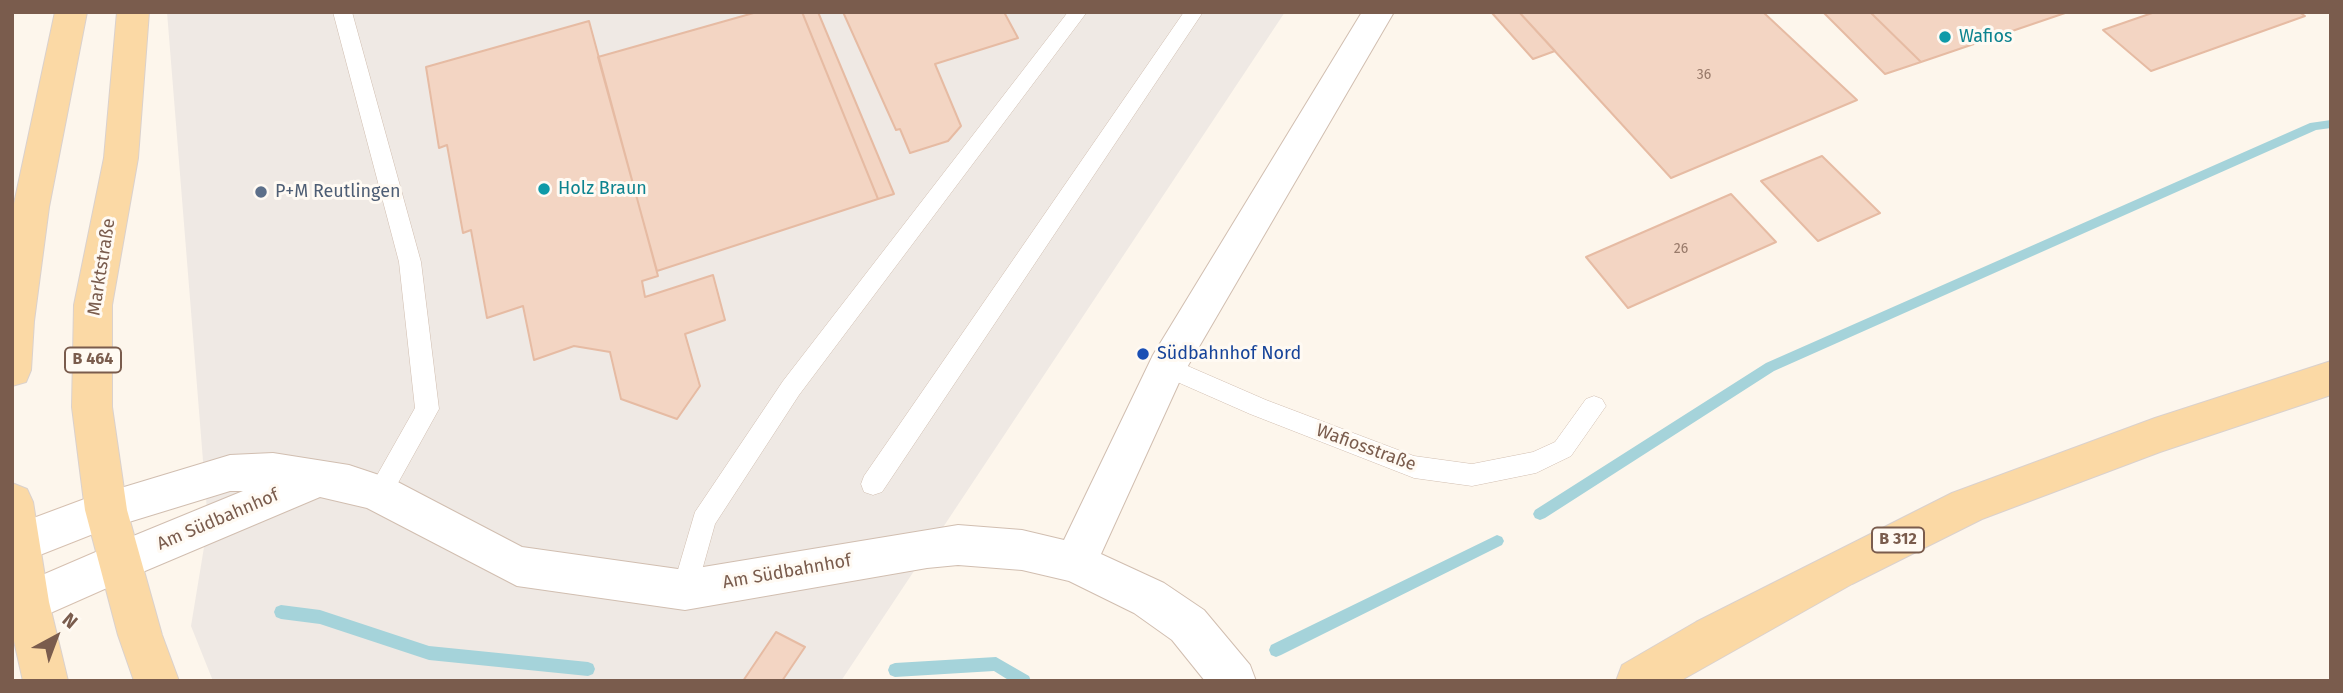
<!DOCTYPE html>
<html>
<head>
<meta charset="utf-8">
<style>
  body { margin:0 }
  #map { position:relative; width:2343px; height:693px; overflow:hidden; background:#fdf6ec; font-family:"Fira Sans",sans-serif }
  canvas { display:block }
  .frame { position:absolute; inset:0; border:14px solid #7a5c4d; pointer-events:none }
  .north { position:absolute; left:21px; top:602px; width:70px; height:70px; -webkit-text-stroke:5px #fffaf3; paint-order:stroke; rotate:41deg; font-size:19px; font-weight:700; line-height:28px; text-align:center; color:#7a5c4d }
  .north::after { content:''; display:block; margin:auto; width:24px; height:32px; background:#7a5c4d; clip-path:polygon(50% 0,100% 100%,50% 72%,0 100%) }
</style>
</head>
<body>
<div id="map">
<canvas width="2343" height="693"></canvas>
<div class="frame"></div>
<div class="north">N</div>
</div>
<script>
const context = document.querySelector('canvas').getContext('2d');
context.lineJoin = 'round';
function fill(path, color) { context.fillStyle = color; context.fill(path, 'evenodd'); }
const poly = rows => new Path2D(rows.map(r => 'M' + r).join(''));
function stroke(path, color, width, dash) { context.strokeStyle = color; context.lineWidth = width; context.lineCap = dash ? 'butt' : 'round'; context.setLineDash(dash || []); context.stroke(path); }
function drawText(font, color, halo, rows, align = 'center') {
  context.font = font + ' "Fira Sans",sans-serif'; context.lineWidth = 6; context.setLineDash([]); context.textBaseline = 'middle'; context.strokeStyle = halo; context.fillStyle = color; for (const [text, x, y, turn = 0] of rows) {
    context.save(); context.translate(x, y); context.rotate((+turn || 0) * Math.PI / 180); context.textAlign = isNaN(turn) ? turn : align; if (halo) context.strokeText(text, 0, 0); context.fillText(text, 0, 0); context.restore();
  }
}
fill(poly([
  [167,12,1285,12,841,681,213,681,191,626,208,523]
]), '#efe9e4');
fill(poly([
  [2331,120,2331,128,2316,130,1774,371,1545,518,1540,520,1535,518,1533,514,1535,510,1766,363,2310,123,2331,120],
  [1497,535,1502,537,1504,541,1502,545,1281,655,1276,657,1271,655,1269,650,1271,645,1497,535],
  [281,605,320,610,429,646,588,662,593,664,595,669,593,674,588,676,429,660,320,624,281,619,276,617,274,612,276,607,281,605],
  [996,657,1029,676,1031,681,1010,681,994,671,895,677,890,675,888,670,890,665,895,663,996,657]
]), '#a5d3da');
const building = poly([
  [757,12,802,12,878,199,657,271,598,57,757,12],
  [802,12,818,12,894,194,878,199,802,12],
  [843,12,1004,12,1018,38,935,64,961,126,948,141,910,153,900,129,896,130,843,12],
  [1519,12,1763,12,1857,100,1671,178,1519,12],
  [1519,12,1555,51,1533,59,1492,13,1519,12],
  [1823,12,1870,12,1921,62,1885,74,1823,12],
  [1870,12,2068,12,1921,62,1870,12],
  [2155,12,2299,12,2305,16,2151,71,2103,30,2155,12],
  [589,21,658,276,642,281,645,297,713,275,725,320,685,334,700,386,677,419,621,399,610,352,574,346,534,360,523,306,487,318,471,230,463,233,447,145,439,148,426,67,589,21],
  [1822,156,1880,213,1818,241,1761,181,1822,156],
  [1731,194,1776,242,1628,308,1586,257,1731,194],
  [776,632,805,647,782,681,743,681,776,632]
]);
fill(building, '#f3d5c3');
stroke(building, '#e6bba3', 2);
const service = poly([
  [333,12,352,12,421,262,439,409,388,501,379,504,370,501,367,493,415,408,399,262,333,12],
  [1068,12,1087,12,799,395,715,524,694,599,685,602,676,599,672,590,695,512,783,381,1068,12],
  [1184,12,1203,12,882,492,873,495,864,492,861,484,864,476,1184,12],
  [1167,357,1266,400,1414,456,1472,464,1533,452,1555,442,1586,399,1594,396,1602,399,1606,406,1571,456,1536,473,1472,486,1414,478,1250,414,1159,374,1156,367,1159,360,1167,357]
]);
const minor = poly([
  [1362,12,1394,12,1182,376,1101,554,1164,583,1204,610,1250,665,1256,681,1205,681,1172,640,1134,613,1069,581,1022,570,958,565,927,568,685,610,517,586,367,508,320,497,119,582,104,576,98,562,104,548,243,491,230,491,106,529,91,523,85,510,91,497,230,455,273,453,349,465,394,480,522,547,685,570,958,525,1022,530,1064,540,1153,355,1362,12]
]);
const secondary = poly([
  [106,491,121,497,127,510,121,523,12,566,12,526,106,491],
  [119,542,134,548,140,562,134,576,12,630,12,588,119,542]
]);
const primary = poly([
  [55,12,87,12,49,207,34,321,31,370,26,382,12,386,12,213,55,12],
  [117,12,149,12,138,158,112,305,112,407,127,510,162,635,179,681,134,681,118,635,85,510,72,407,74,305,104,158,117,12],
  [2331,361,2331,395,2160,452,1982,519,1852,584,1680,681,1616,681,1622,665,1696,622,1952,493,2155,418,2331,361],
  [12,483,27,489,33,502,49,602,68,681,23,681,12,632,12,483]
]);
stroke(service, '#d1beb0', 1);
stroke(minor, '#d1beb0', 2);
stroke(secondary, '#d6c0b0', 2);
stroke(primary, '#dad1cd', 2);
fill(service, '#fff');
fill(minor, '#fff');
fill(secondary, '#fff');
fill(primary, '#fbd9a5');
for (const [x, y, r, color] of [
  [1945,37,7,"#0f9aa8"],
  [544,189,7,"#0f9aa8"],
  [261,192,7,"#5c6f8a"],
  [1143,354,7,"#1a4fb4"]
]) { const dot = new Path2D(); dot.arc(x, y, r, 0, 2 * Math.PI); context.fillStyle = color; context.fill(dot); stroke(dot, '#fffaf3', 2.5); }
drawText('14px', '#987a6a', null, [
  ["36",1704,75],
  ["26",1681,249]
]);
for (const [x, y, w] of [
  [93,360,56],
  [1898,540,52]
]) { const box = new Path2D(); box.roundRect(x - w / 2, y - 12.5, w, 25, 5); context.fillStyle = '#fffaf3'; context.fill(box); stroke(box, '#7a5c4d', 2); }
drawText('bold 16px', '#7a5c4d', null, [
  ["B 464",93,360],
  ["B 312",1898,540]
]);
drawText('18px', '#0d838f', '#fffaf3', [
  ["Wafios",1959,37],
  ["Holz Braun",558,189]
], 'left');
drawText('18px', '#4e5e75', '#fffaf3', [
  ["P+M Reutlingen",275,192]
], 'left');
drawText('18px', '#7a5c4d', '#fffaf3', [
  ["Marktstraße",102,267,-81],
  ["Wafiosstraße",1366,448,20],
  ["Am Südbahnhof",218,520,-23],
  ["Am Südbahnhof",787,572,-10]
]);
drawText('18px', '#164399', '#fffaf3', [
  ["Südbahnhof Nord",1157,354]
], 'left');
</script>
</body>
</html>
